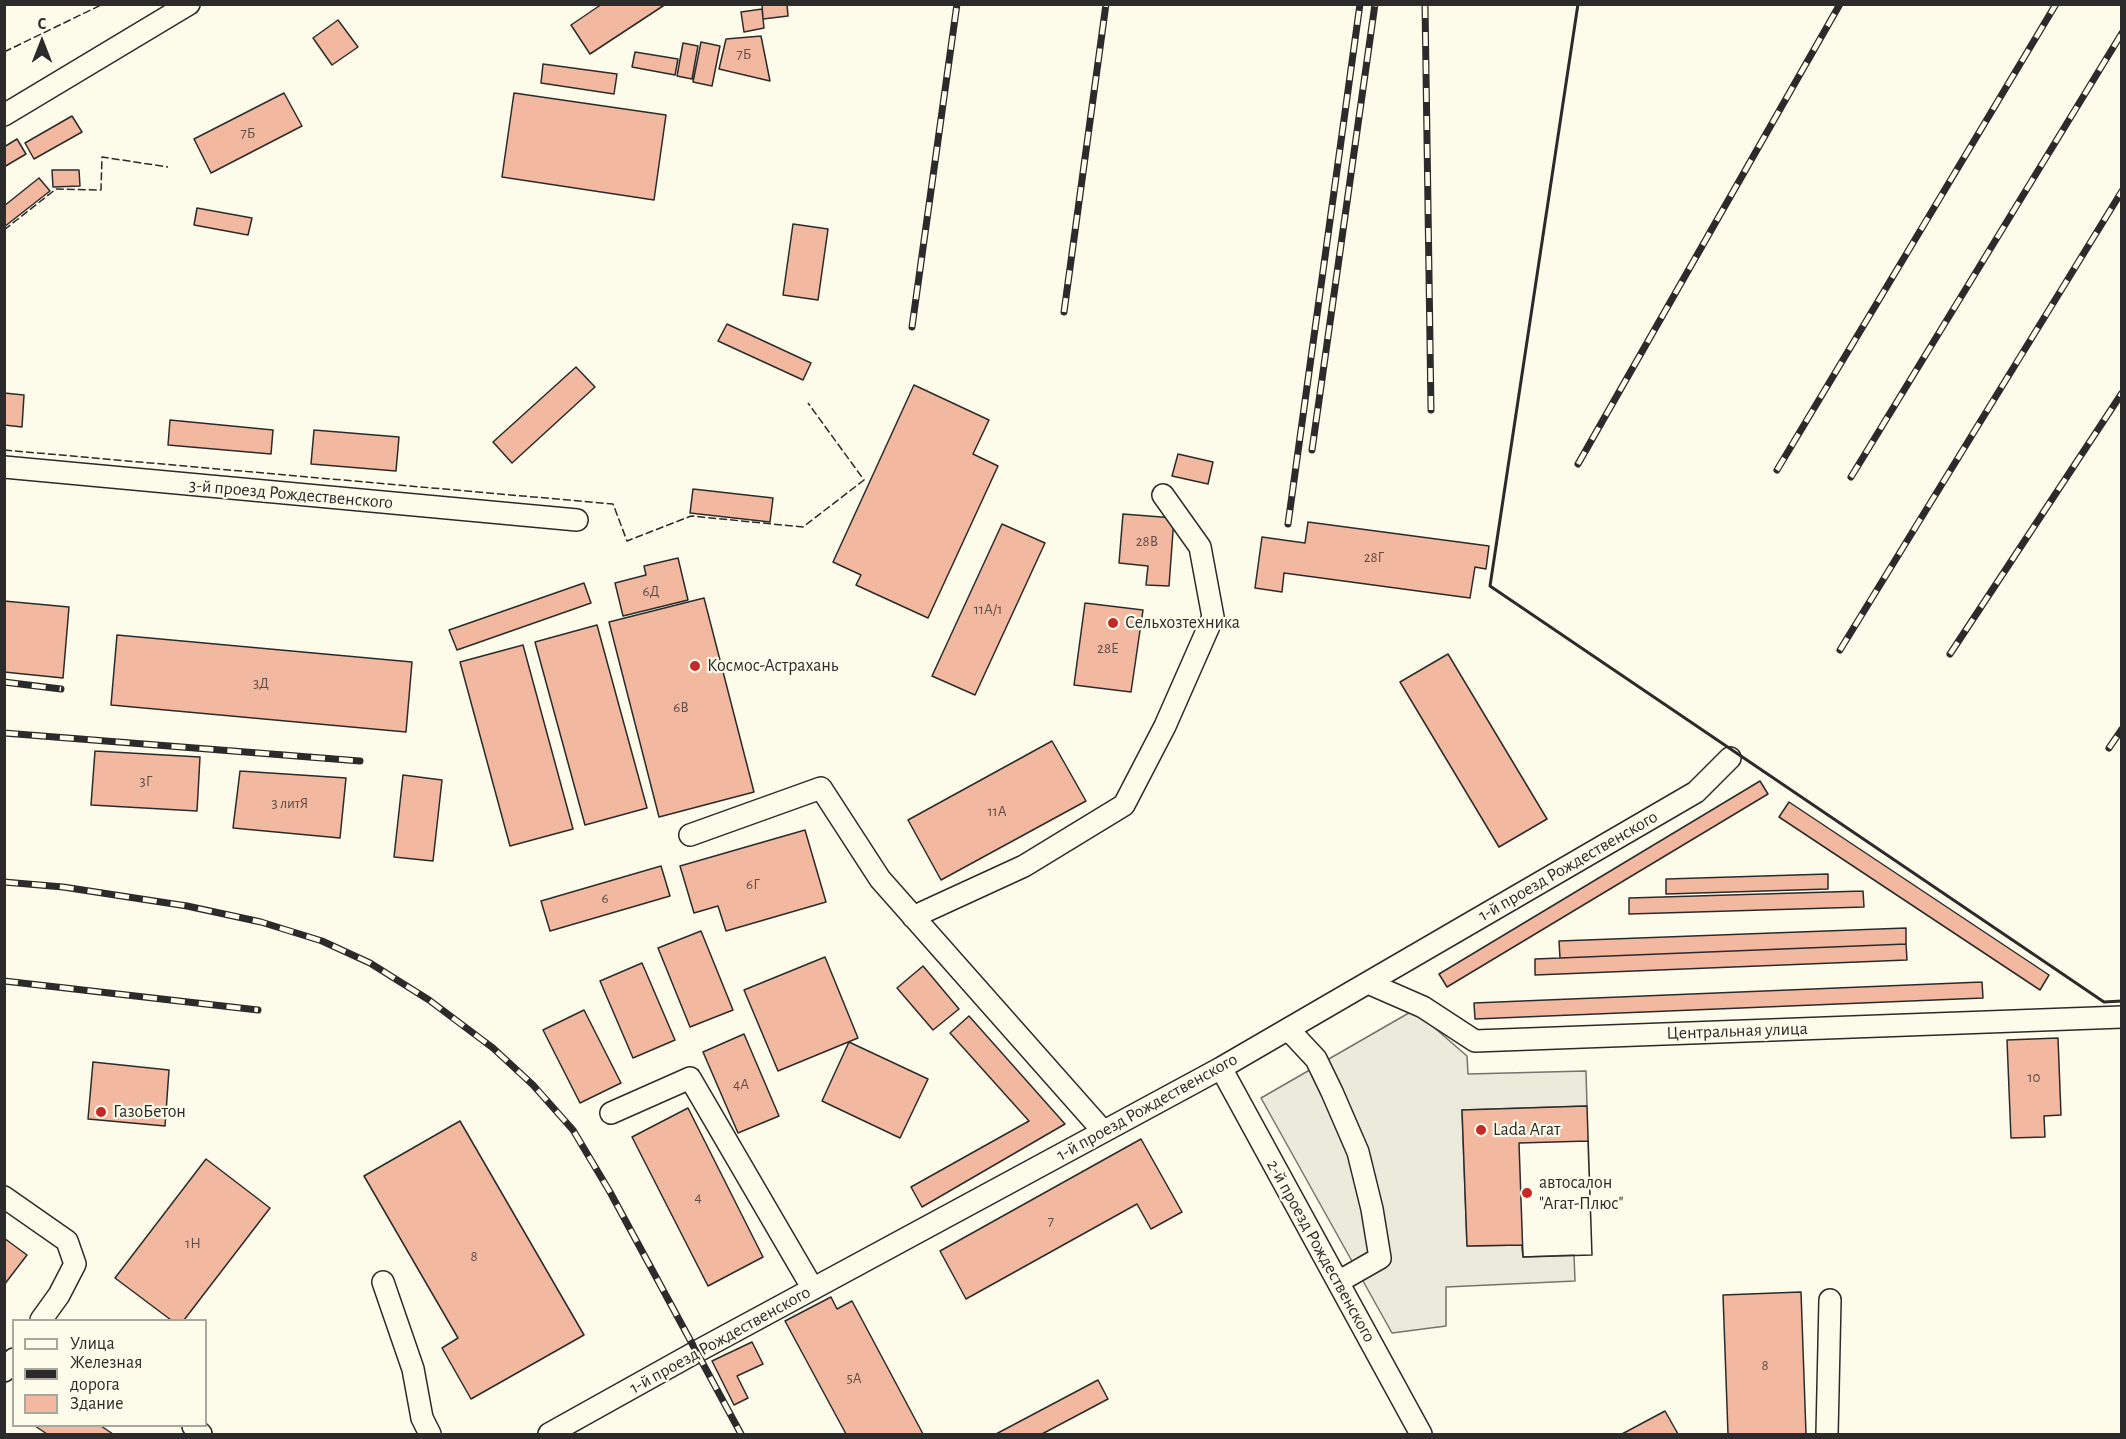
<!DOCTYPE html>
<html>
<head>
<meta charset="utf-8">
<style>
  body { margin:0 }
  #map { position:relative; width:2126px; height:1439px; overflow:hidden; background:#fdfbea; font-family:"Alegreya Sans",sans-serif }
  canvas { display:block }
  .frame { position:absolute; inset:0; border:6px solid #2b2b2b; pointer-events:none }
  .legend { position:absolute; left:12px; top:1319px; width:195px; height:108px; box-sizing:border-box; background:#fdfbea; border:2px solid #a9a89e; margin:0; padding:8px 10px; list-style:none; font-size:18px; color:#2b2b2b }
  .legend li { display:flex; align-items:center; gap:12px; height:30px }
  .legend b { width:30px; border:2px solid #a9a89e }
  .north { position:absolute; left:12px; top:12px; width:60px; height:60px; -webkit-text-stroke:4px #fdfbea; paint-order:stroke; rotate:0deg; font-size:16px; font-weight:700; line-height:24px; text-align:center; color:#2b2b2b }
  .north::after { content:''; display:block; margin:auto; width:21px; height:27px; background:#2b2b2b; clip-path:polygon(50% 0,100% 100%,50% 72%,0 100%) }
</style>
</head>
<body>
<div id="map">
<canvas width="2126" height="1439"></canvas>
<div class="frame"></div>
<ul class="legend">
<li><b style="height:8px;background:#fdfbea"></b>Улица</li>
<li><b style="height:8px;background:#2b2b2b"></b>Железная дорога</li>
<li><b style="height:16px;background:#f2b8a0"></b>Здание</li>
</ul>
<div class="north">С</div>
</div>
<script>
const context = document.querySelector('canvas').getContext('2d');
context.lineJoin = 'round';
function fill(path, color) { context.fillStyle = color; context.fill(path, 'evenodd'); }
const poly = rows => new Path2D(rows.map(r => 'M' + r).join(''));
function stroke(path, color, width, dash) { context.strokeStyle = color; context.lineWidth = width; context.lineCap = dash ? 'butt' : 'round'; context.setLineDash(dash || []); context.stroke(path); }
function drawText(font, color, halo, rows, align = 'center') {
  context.font = font + ' "Alegreya Sans",sans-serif'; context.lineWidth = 4.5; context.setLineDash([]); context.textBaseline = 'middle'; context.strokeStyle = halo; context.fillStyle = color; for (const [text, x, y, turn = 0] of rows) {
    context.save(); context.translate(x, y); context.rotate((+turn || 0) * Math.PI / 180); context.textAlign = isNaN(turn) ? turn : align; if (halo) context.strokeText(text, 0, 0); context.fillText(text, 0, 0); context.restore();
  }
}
const parking = poly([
  [1414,1010,1467,1056,1468,1074,1586,1071,1587,1106,1462,1110,1467,1246,1522,1245,1523,1257,1574,1255,1575,1281,1446,1287,1446,1326,1392,1333,1261,1098,1414,1010]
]);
fill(parking, '#eceadb');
stroke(parking, '#74746e', 1.5);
const building = poly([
  [602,4,666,4,590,54,571,25,602,4],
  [762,4,787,4,788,16,763,19,762,4],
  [762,9,764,28,744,32,741,12,762,9],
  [338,20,358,47,332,65,313,38,338,20],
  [761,36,770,81,719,69,726,39,761,36],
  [701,42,720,46,712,86,693,82,701,42],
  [683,43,698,46,692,79,677,76,683,43],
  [635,52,678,59,675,75,632,67,635,52],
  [543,64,617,74,614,94,541,83,543,64],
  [284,93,302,126,211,173,194,139,284,93],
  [514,93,666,115,654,200,502,177,514,93],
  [72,116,82,132,34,159,25,143,72,116],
  [17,139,26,154,4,167,4,147,17,139],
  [52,170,79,170,80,186,53,187,52,170],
  [39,178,50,191,4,227,4,206,39,178],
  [197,208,252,218,248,235,194,225,197,208],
  [793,224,828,229,818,300,783,295,793,224],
  [727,324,811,363,803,380,718,341,727,324],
  [576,367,595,387,512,463,493,442,576,367],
  [914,385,989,420,973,454,998,466,928,618,856,585,861,575,833,562,914,385],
  [4,393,24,395,22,427,4,425,4,393],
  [170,420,273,430,271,454,168,445,170,420],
  [314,430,399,437,396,471,311,464,314,430],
  [1178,454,1213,462,1208,484,1172,476,1178,454],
  [693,489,773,498,770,522,690,513,693,489],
  [1123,514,1174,518,1169,586,1146,585,1148,566,1119,563,1123,514],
  [1308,522,1489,546,1486,569,1475,567,1470,598,1284,573,1282,592,1255,588,1262,537,1305,543,1308,522],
  [1002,524,1045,543,975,695,932,676,1002,524],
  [678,558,688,600,623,616,615,583,646,575,644,566,678,558],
  [584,583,591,603,457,650,449,630,584,583],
  [704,598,754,792,659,817,609,622,704,598],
  [4,601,69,607,63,678,4,672,4,601],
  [1085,603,1143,610,1131,692,1074,685,1085,603],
  [597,625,647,808,585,825,535,642,597,625],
  [117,635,412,662,406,732,111,705,117,635],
  [523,645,573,829,510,846,460,662,523,645],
  [1448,654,1547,819,1499,847,1400,682,1448,654],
  [1052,741,1086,801,941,880,908,820,1052,741],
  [95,751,200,757,197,811,91,805,95,751],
  [240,771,346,778,340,838,233,828,240,771],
  [403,775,442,780,433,861,394,857,403,775],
  [1760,781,1768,794,1447,987,1439,974,1760,781],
  [1789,802,2049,975,2040,990,1779,817,1789,802],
  [805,830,826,902,726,931,718,906,694,913,680,866,805,830],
  [661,866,670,896,550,931,541,901,661,866],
  [1828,874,1828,889,1666,894,1666,879,1828,874],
  [1863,891,1864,907,1629,914,1629,898,1863,891],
  [1906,928,1906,944,1560,958,1559,941,1906,928],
  [701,931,733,1010,690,1027,658,948,701,931],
  [1906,944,1907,960,1535,975,1535,959,1906,944],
  [825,957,858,1038,778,1071,744,990,825,957],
  [642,963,675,1040,633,1058,600,981,642,963],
  [923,966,959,1009,933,1030,897,988,923,966],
  [1982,982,1983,998,1475,1019,1474,1003,1982,982],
  [584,1010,621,1083,580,1103,543,1030,584,1010],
  [969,1016,1065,1124,922,1207,911,1187,1029,1121,950,1033,969,1016],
  [744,1034,779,1116,738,1133,703,1052,744,1034],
  [2058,1038,2061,1115,2044,1116,2045,1137,2011,1138,2007,1040,2058,1038],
  [849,1042,928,1079,900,1138,822,1101,849,1042],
  [93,1062,169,1070,165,1126,88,1119,93,1062],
  [1587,1106,1592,1255,1523,1257,1522,1245,1467,1246,1462,1110,1587,1106],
  [688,1108,763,1257,708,1286,632,1137,688,1108],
  [460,1121,584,1335,471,1399,442,1348,458,1338,364,1176,460,1121],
  [1141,1139,1182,1212,1151,1229,1137,1204,966,1299,940,1251,1141,1139],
  [1588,1141,1592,1255,1523,1257,1519,1143,1588,1141],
  [206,1159,270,1208,184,1320,171,1320,115,1278,206,1159],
  [4,1238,27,1255,4,1285,4,1238],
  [1801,1292,1806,1434,1728,1434,1723,1295,1801,1292],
  [831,1297,837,1309,852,1301,923,1434,846,1434,785,1321,831,1297],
  [752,1342,763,1364,737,1376,748,1398,734,1405,712,1361,752,1342],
  [1098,1380,1108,1399,1042,1434,996,1434,1098,1380],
  [1665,1411,1678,1434,1622,1434,1665,1411],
  [35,1426,101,1426,113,1434,47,1434,35,1426]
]);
fill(building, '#f2b8a0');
stroke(building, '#2b2b2b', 1.5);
const minor = poly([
  [4,115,189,4],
  [4,467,577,520],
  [690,835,821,788,880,879,1103,1131],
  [913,917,1024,866,1124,805,1165,726,1213,617,1200,547,1163,495],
  [1368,983,1423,1007,1475,1041,2122,1017],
  [1288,1029,1316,1059,1332,1092,1358,1152,1372,1209,1380,1258,1338,1282],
  [1221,1068,1421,1434],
  [611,1113,690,1078,813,1289],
  [4,1197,67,1241,75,1264,59,1295,41,1320],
  [383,1282,413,1369,422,1418,430,1434],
  [4,1371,14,1359],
  [193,1426,201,1434],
  [549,1434,696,1352,1221,1068,1696,792,1730,758],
  [1827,1434,1830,1300]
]);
stroke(minor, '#2b2b2b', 24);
stroke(minor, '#fdfbea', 21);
const rail = poly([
  [1425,4,1431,410],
  [1064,312,1106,4],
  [912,327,957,4],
  [1312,450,1375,4],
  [1578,464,1840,4],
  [1777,470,2056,4],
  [1851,477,2122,33],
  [1288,524,1360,4],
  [1840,650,2122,191],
  [1950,654,2122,393],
  [4,682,61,689],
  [4,733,360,761],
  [2109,748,2122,729],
  [4,882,63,887,187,906,261,922,322,941,370,963,429,1000,493,1048,533,1085,573,1130,610,1192,741,1434],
  [4,981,258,1010]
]);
stroke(rail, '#2b2b2b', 7);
stroke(rail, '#fdfbea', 4.5, [14]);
stroke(poly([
  [4,52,103,4],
  [4,230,56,189,101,190,102,157,168,167],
  [4,450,613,504,627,541,691,516,803,527,864,480,808,403]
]), '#2b2b2b', 1.5, [8, 3]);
stroke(poly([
  [1578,4,1490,586,2104,1002,2122,1001]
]), '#2b2b2b', 3);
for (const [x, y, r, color] of [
  [1113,623,6,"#c62828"],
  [695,666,6,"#c62828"],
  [101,1112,6,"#c62828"],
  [1481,1130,6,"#c62828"],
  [1527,1193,6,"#c62828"]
]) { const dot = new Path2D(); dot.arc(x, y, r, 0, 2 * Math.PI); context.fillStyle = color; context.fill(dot); stroke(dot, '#fdfbea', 2); }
drawText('15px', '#5d4e48', null, [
  ["7Б",744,54],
  ["7Б",248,133],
  ["28В",1147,541],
  ["28Г",1374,557],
  ["6Д",651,591],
  ["11А/1",988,609],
  ["28Е",1108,648],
  ["3Д",261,683],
  ["6В",681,707],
  ["3Г",146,781],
  ["3 литЯ",290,803],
  ["11А",997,811],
  ["6Г",753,884],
  ["6",605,898],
  ["10",2034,1077],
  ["4А",741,1084],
  ["4",698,1197],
  ["7",1051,1221],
  ["1Н",193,1243],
  ["8",474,1256],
  ["8",1765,1365],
  ["5А",854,1378]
]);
drawText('18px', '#2b2b2b', '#fdfbea', [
  ["3-й проезд Рождественского",291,494,5],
  ["1-й проезд Рождественского",1568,866,-30],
  ["Центральная улица",1737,1031,-2],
  ["1-й проезд Рождественского",1147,1107,-29],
  ["2-й проезд Рождественского",1321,1251,61],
  ["1-й проезд Рождественского",720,1340,-29]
]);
drawText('18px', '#2b2b2b', '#fdfbea', [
  ["Сельхозтехника",1125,623],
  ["Космос-Астрахань",707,666],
  ["ГазоБетон",113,1112],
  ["Lada Агат",1493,1130],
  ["автосалон",1539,1183],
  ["\"Агат-Плюс\"",1539,1204]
], 'left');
</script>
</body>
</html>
